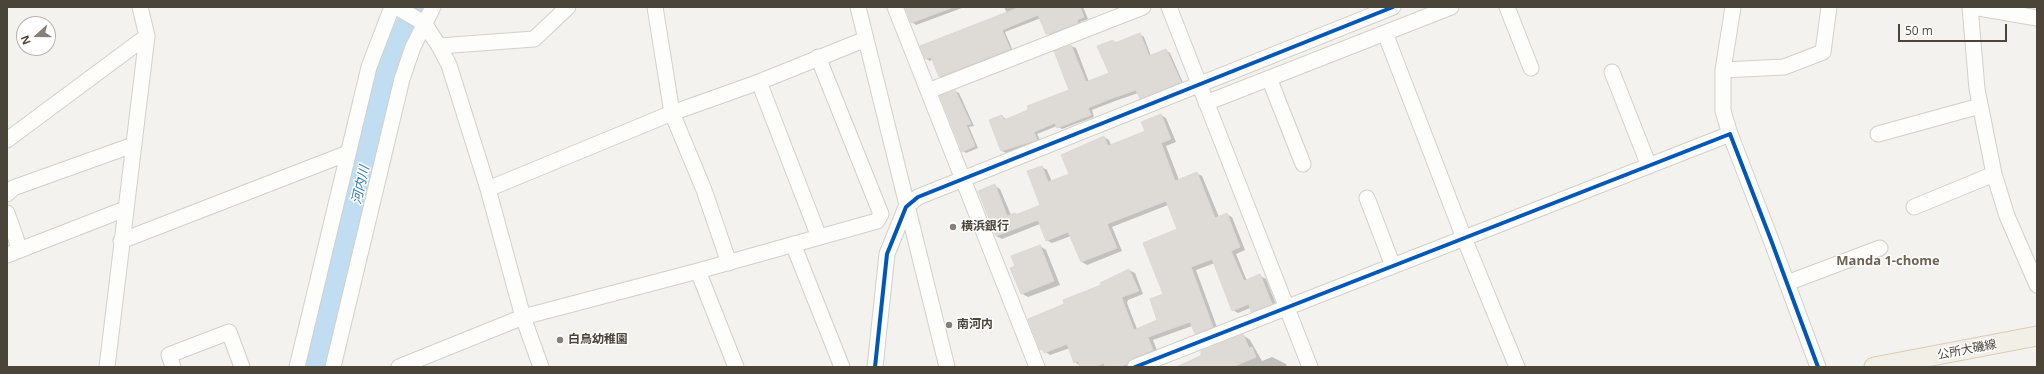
<!DOCTYPE html>
<html>
<head>
<meta charset="utf-8">
<style>
  body { margin:0 }
  #map { position:relative; width:2044px; height:374px; overflow:hidden; background:#f4f2ee; font-family:"Open Sans",sans-serif }
  canvas { display:block }
  .frame { position:absolute; inset:0; border:8px solid #4b4439; pointer-events:none }
  .north { position:absolute; left:16px; top:16px; width:40px; height:40px; box-sizing:border-box; background:#fff; border:1px solid #b7b4b0; border-radius:50%; rotate:249deg; font-size:11px; font-weight:700; line-height:16px; text-align:center; color:#4b4439 }
  .north::after { content:''; display:block; margin:auto; width:14px; height:18px; background:#868178; clip-path:polygon(50% 0,100% 100%,50% 72%,0 100%) }
  .scale { position:absolute; left:1898px; top:24px; width:109px; height:18px; box-sizing:border-box; border:2px solid #4b4439; border-top:0; padding-left:5px; font-size:12px; line-height:14px; white-space:nowrap; color:#4b4439; -webkit-text-stroke:3px #fff; paint-order:stroke }
</style>
</head>
<body>
<div id="map">
<canvas width="2044" height="374"></canvas>
<div class="frame"></div>
<div class="north">N</div>
<div class="scale">50 m</div>
</div>
<script>
const context = document.querySelector('canvas').getContext('2d');
context.lineJoin = 'round';
function fill(path, color) { context.fillStyle = color; context.fill(path, 'evenodd'); }
const poly = rows => new Path2D(rows.map(r => 'M' + r).join(''));
function stroke(path, color, width, dash) { context.strokeStyle = color; context.lineWidth = width; context.lineCap = dash ? 'butt' : 'round'; context.setLineDash(dash || []); context.stroke(path); }
function drawText(font, color, halo, rows, align = 'center') {
  context.font = font + ' "Open Sans","Noto Sans JP",sans-serif'; context.lineWidth = 3; context.setLineDash([]); context.textBaseline = 'middle'; context.strokeStyle = halo; context.fillStyle = color; for (const [text, x, y, turn = 0] of rows) {
    context.save(); context.translate(x, y); context.rotate((+turn || 0) * Math.PI / 180); context.textAlign = isNaN(turn) ? turn : align; if (halo) context.strokeText(text, 0, 0); context.fillText(text, 0, 0); context.restore();
  }
}
fill(poly([
  [906,7,962,7,962,8,916,25,912,22],
  [1004,7,1083,7,1088,19,1080,22,1082,25,1051,36,1047,33,1041,18,1005,32,1013,51,944,79,940,76,933,59,930,61,926,59,1007,13],
  [1140,34,1144,37,1151,56,1166,50,1170,53,1184,85,1145,100,1140,98,1138,93,1115,101,1092,110,1094,117,1062,129,1057,126,1037,134,1041,142,1006,153,1002,151,1002,116,1007,120,1070,90,1056,52,1071,46,1076,48,1089,82,1110,74,1113,41,1117,43],
  [955,91,959,93,974,126,969,127,978,148,966,153,963,151],
  [1161,115,1166,118,1176,142,1166,146,1179,180,1196,173,1202,176,1219,217,1226,214,1232,217,1245,250,1236,254,1247,281,1260,276,1266,279,1277,307,1258,314,1250,308,1238,313,1233,310,1215,263,1196,270,1218,330,1201,336,1195,333,1192,326,1153,340,1158,353,1132,367,1081,367,1075,362,1070,348,1050,355,1041,349,1066,305,1102,286,1101,284,1129,270,1135,273,1143,294,1128,300,1127,303,1137,329,1159,321,1179,230,1168,205,1112,227,1122,251,1087,265,1082,262,1071,236,1052,243,1046,240,1040,224,1002,239,996,236,995,186,1000,189,1011,215,1015,214,1018,215,1042,206,1042,167,1047,170,1052,182,1070,175,1104,137,1109,140,1111,145,1146,131],
  [1040,246,1046,250,1060,285,1028,297,1021,293,1016,267],
  [1243,335,1250,340,1262,361,1272,357,1286,364,1287,367,1177,367]
]), '#0003');
stroke(poly([
  [317,367,387,74,405,32,417,7]
]), '#c0ddf1', 26);
const building = poly([
  [905,7,951,7,951,8,911,23,905,7],
  [1020,7,1080,7,1084,17,1077,20,1078,23,1048,34,1046,34,1038,15,1002,30,1010,49,939,77,931,57,925,59,920,46,1020,7],
  [1140,33,1149,56,1166,49,1181,82,1140,99,1136,90,1110,99,1088,108,1091,115,1057,128,1055,123,1034,132,1037,140,1001,151,989,120,1002,115,1004,120,1028,110,1027,106,1069,90,1054,51,1071,45,1086,82,1109,73,1097,46,1113,40,1115,43,1140,33],
  [955,90,971,124,966,125,975,146,962,152,940,96,955,90],
  [1161,114,1171,139,1161,143,1175,181,1197,172,1215,218,1227,213,1240,247,1231,251,1244,281,1260,274,1272,304,1251,312,1249,304,1232,311,1212,259,1191,267,1213,327,1195,334,1190,322,1148,337,1153,350,1132,359,1127,364,1119,367,1105,367,1104,363,1095,367,1080,367,1078,361,1074,363,1067,344,1044,353,1042,349,1040,350,1028,319,1064,304,1063,300,1101,285,1100,283,1129,269,1139,291,1122,297,1122,299,1134,330,1157,320,1150,299,1163,294,1143,243,1177,229,1166,201,1107,224,1117,248,1081,262,1068,232,1046,241,1038,220,996,236,978,191,995,184,1007,216,1015,213,1016,215,1040,205,1027,171,1042,166,1048,182,1069,174,1061,155,1104,136,1108,146,1145,131,1141,122,1161,114],
  [1040,245,1054,281,1021,294,1010,268,1015,266,1011,256,1040,245],
  [1243,334,1249,348,1252,347,1256,357,1232,367,1176,367,1201,356,1201,351,1243,334]
]);
fill(building, '#dedbd6');
stroke(building, '#dcd9d4', 1);
const minor = poly([
  [396,7,424,23,439,46,449,65,488,189,523,317,541,367],
  [655,7,672,113,704,190,729,263],
  [858,7,947,367],
  [895,7,1037,367],
  [1169,7,1310,367],
  [1507,7,1531,68],
  [1970,7,1977,89,1994,174,2007,216,2037,285],
  [1973,7,2037,18],
  [1385,33,1464,238,1517,367],
  [439,46,534,39,568,7],
  [1723,70,1784,67,1823,52,1829,7],
  [1612,72,1649,166],
  [1269,78,1303,164],
  [759,82,819,237],
  [928,91,1143,7],
  [1206,103,1451,7],
  [1730,134,1723,111,1723,70,1733,7],
  [1878,134,1980,106],
  [7,140,147,36],
  [488,189,672,113,759,82,866,39],
  [7,194,13,188,133,145],
  [1367,198,1393,266],
  [1914,207,1994,174],
  [7,213,20,250],
  [121,241,348,153],
  [793,244,842,367],
  [7,255,125,209],
  [698,271,736,367],
  [1787,283,1880,248],
  [107,367,147,36,140,7],
  [173,367,169,355,229,332,242,367],
  [297,367,369,67,392,7],
  [333,367,402,79,413,47,433,7],
  [399,367,523,317,698,271,877,221,881,214,818,57],
  [875,367,887,254,906,207,918,197,1393,7],
  [1135,367,1730,134,1771,240,1818,367]
]);
const major = poly([
  [1874,367,2037,336]
]);
stroke(minor, '#d2d0cb', 17);
stroke(major, '#d6cebb', 21);
stroke(minor, '#fdfdfc', 15);
stroke(major, '#f2efe6', 19);
stroke(poly([
  [875,367,887,254,906,207,918,197,1393,7],
  [1135,367,1730,134,1771,240,1818,367]
]), '#0057b8', 4);
for (const [x, y, r, color] of [
  [953,227,4,"#868178"],
  [949,325,4,"#868178"],
  [560,340,4,"#868178"]
]) { const dot = new Path2D(); dot.arc(x, y, r, 0, 2 * Math.PI); context.fillStyle = color; context.fill(dot); stroke(dot, '#fff', 1.5); }
drawText('bold 12px', '#4b4439', '#fff', [
  ["横浜銀行",961,227],
  ["南河内",957,325],
  ["白鳥幼稚園",568,340]
], 'left');
drawText('12px', '#4b4439', '#fff', [
  ["公所大磯線",1967,350,-11]
]);
drawText('italic 13px', '#2e7ab2', '#fff', [
  ["河内川",361,185,-77]
]);
drawText('bold 13px', '#6e6250', '#fff', [
  ["Manda 1-chome",1888,261]
]);
</script>
</body>
</html>
